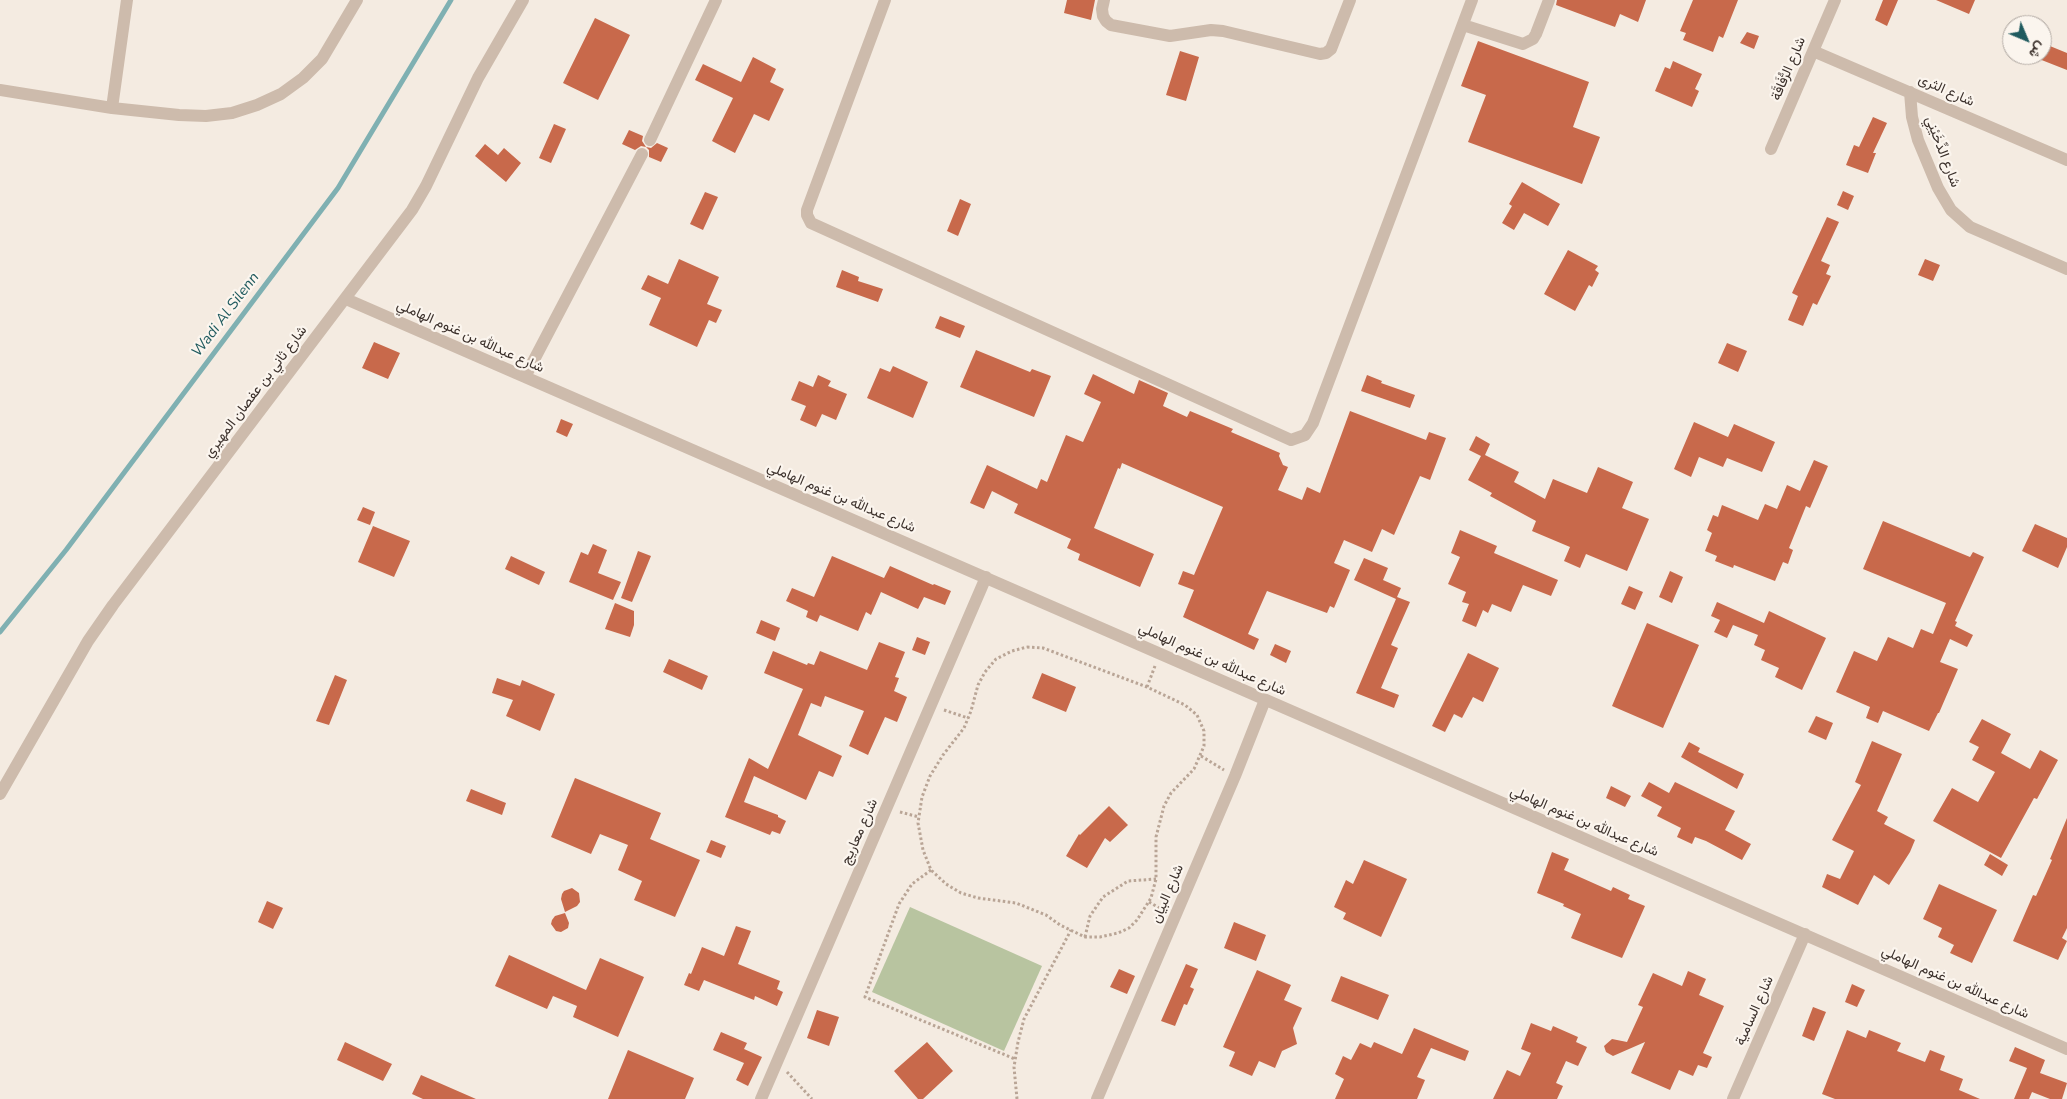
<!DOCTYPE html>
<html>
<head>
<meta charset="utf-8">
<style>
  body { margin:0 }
  #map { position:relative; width:2067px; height:1099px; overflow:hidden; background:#f4ebe1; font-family:"Nunito Sans",Vazirmatn,sans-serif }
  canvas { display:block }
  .north { position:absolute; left:2002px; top:15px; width:50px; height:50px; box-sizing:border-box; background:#fbf5ee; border:1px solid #aea6a0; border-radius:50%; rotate:135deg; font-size:14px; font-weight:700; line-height:20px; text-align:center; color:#3b302b }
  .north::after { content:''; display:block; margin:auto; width:18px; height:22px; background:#1f5a5e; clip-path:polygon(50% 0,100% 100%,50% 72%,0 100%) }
</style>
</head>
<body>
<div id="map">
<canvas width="2067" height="1099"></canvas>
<div class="north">ش</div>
</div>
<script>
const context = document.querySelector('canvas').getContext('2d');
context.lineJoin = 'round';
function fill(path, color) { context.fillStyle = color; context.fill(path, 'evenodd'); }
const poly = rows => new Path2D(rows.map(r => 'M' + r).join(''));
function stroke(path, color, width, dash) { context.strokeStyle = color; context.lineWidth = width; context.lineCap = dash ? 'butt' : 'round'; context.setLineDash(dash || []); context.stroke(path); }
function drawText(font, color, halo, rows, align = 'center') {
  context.font = font + ' "Nunito Sans",Vazirmatn,sans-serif'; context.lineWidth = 4.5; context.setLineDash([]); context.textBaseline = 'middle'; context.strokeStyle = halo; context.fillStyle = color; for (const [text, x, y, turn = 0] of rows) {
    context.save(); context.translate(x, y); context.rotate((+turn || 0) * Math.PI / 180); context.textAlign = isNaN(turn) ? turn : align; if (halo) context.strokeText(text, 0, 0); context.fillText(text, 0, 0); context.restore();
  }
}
fill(poly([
  [910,907,1042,966,1004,1051,872,992]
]), '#b8c4a0');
stroke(poly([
  [0,632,66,550,338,188,451,0]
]), '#7fb0b2', 5);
fill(poly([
  [1067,0,1095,0,1091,20,1064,13],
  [1557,0,1646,0,1638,22,1620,14,1615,27,1556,5],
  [1693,0,1738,0,1723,38,1719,36,1713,52,1683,40,1686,33,1680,31],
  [1883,0,1898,0,1887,26,1875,20],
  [1936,0,1975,0,1969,14],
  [595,18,630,35,598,100,563,83],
  [1747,32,1759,36,1754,49,1740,43],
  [1478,41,1589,82,1573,127,1600,137,1582,184,1468,142,1486,95,1461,86],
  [2045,44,2067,53,2067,70,2039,59,2042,55],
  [1180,51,1199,57,1186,101,1166,95],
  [753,57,776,69,770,82,784,89,769,121,754,114,735,153,712,141,733,98,695,80,703,64,741,82],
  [1673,61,1702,74,1695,89,1699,91,1692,107,1655,91,1665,67,1670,69],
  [1873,117,1887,123,1873,153,1876,153,1868,173,1846,165,1854,145,1859,147],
  [554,124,566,129,551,163,539,158],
  [629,130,643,136,642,141,646,147,641,146,635,150,622,144],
  [657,143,668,148,661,162,649,157,649,150,646,147,651,148],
  [485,144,498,155,504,148,521,163,506,182,475,156],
  [1522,182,1560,204,1548,226,1524,213,1514,230,1502,223,1512,206,1509,204],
  [1843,191,1854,196,1848,210,1837,205],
  [705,192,718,197,703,230,690,224],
  [960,199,971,204,958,236,947,231],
  [1827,217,1839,222,1821,261,1830,265,1826,274,1831,276,1817,305,1813,303,1803,326,1788,320,1798,296,1792,293],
  [1568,250,1598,266,1595,270,1599,273,1592,287,1589,285,1575,311,1544,294],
  [679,259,719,277,707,304,722,310,716,323,709,320,697,347,649,325,661,298,641,289,648,275,668,284],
  [1925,259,1940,265,1933,281,1918,275],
  [842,270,859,277,858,281,883,289,878,302,836,287],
  [940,316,965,326,960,338,935,328],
  [374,342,400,353,388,379,362,368],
  [1727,343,1747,351,1738,372,1718,363],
  [976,350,1030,372,1032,369,1051,376,1034,417,960,387],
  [893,366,928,382,913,418,867,398,880,368,890,372],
  [1093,374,1134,394,1139,380,1168,393,1163,406,1187,417,1190,411,1233,429,1231,432,1280,453,1279,456,1283,465,1288,467,1278,490,1302,500,1307,487,1320,493,1350,411,1426,440,1429,432,1446,438,1430,480,1420,476,1394,535,1382,529,1372,552,1344,540,1334,563,1350,570,1334,608,1330,606,1327,613,1267,591,1248,634,1259,639,1254,650,1183,617,1194,590,1178,584,1183,571,1194,575,1223,507,1122,463,1120,469,1118,468,1094,528,1154,554,1140,587,1078,560,1080,554,1067,548,1071,539,1014,513,1018,504,992,491,984,509,970,503,987,465,1037,489,1041,479,1047,482,1066,435,1083,442,1101,402,1084,394],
  [818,375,831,381,828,386,847,394,836,420,822,414,816,427,800,420,806,406,791,400,799,381,813,387],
  [1367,375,1382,381,1381,383,1415,395,1410,408,1361,391],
  [561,419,573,424,567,437,556,432],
  [1694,422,1728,437,1734,424,1775,442,1762,472,1727,458,1723,467,1699,457,1691,477,1674,469],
  [1476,436,1490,444,1485,455,1519,472,1514,482,1545,499,1553,479,1587,493,1598,467,1633,482,1622,508,1649,519,1627,571,1586,554,1580,568,1564,561,1570,547,1532,531,1536,521,1490,496,1492,493,1468,480,1481,456,1469,450],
  [1814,460,1828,466,1810,508,1806,506,1789,548,1793,550,1788,564,1783,562,1775,581,1734,565,1733,568,1715,561,1717,556,1705,551,1712,533,1707,530,1713,515,1718,517,1722,505,1758,520,1765,504,1777,509,1787,485,1800,491],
  [363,507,375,512,370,525,357,520],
  [1883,521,1970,557,1973,552,1984,557,1955,621,1957,622,1955,626,1973,635,1967,647,1950,639,1940,662,1958,669,1939,713,1938,713,1929,731,1883,711,1878,723,1866,718,1870,707,1836,692,1854,651,1877,661,1888,637,1913,648,1921,629,1933,634,1946,603,1863,569],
  [2035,524,2067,538,2067,547,2058,568,2022,551],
  [373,526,410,541,394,577,358,562],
  [1460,530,1497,546,1494,553,1558,580,1551,596,1523,585,1511,612,1492,604,1488,613,1483,610,1476,627,1462,621,1469,604,1462,602,1466,592,1448,584,1460,557,1451,553],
  [593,544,607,550,598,573,621,582,613,600,569,582,581,552,588,555],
  [638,551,651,556,632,602,621,598],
  [511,556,545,572,539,585,505,569],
  [832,556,884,578,890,566,933,585,934,584,951,591,945,605,924,597,918,609,881,592,871,615,866,612,858,631,820,615,817,622,806,617,808,611,786,601,792,588,814,597],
  [1364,558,1388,568,1383,580,1401,588,1397,597,1410,602,1391,645,1398,648,1381,688,1399,695,1394,708,1356,693,1396,599,1354,580],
  [1670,571,1683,577,1672,603,1659,597],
  [1629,586,1643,592,1635,610,1621,604],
  [1717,602,1764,623,1769,611,1826,638,1802,690,1775,677,1779,668,1761,660,1765,650,1754,645,1758,635,1733,625,1727,638,1714,632,1720,620,1711,616],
  [615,603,634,611,634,625,630,637,605,629],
  [761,620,780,628,775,641,756,633],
  [1647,623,1699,645,1663,728,1612,706],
  [917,637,930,642,925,655,912,650],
  [879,642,905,652,895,677,899,678,894,691,907,697,897,722,885,717,868,755,849,746,864,711,825,696,821,707,811,703,798,735,842,756,833,777,819,771,806,800,754,776,744,802,778,815,778,817,786,821,780,834,772,831,770,835,725,817,749,758,768,769,803,689,764,673,773,651,807,665,808,663,814,665,820,651,867,670],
  [1275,644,1291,651,1286,663,1270,655],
  [1468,653,1499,668,1483,702,1473,697,1462,718,1454,714,1445,732,1432,726],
  [669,659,708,676,702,690,663,672],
  [1042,673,1076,687,1066,712,1032,698],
  [335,675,347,680,329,725,316,721],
  [497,678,520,686,522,680,555,694,540,731,506,716,513,700,492,693],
  [1816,716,1833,723,1826,740,1808,732],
  [1982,719,2011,734,2001,753,2030,769,2040,750,2058,760,2037,799,2034,798,2001,858,1933,821,1952,788,1978,802,1995,772,1972,760,1979,747,1969,742],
  [1872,741,1902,754,1877,811,1888,817,1884,824,1915,840,1910,852,1889,885,1874,875,1858,905,1822,887,1827,874,1840,879,1854,851,1832,840,1861,785,1855,782],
  [1689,742,1700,748,1698,752,1744,774,1737,789,1681,757],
  [575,778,661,813,650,839,700,860,675,917,634,900,642,881,618,870,628,845,600,834,591,854,551,837],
  [1649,782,1669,793,1675,782,1735,811,1725,830,1751,844,1742,860,1706,841,1695,837,1692,844,1677,837,1681,828,1657,816,1662,807,1641,796],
  [1611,786,1631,796,1625,807,1606,798],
  [471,789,506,803,502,815,466,801],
  [1109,806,1128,825,1110,842,1105,838,1087,868,1066,856,1079,834,1080,835],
  [2067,818,2067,928,2062,938,2067,941,2058,960,2013,941,2033,895,2036,896,2052,860,2050,859],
  [711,840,726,846,721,858,706,852],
  [1552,852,1569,859,1564,870,1611,891,1613,887,1630,895,1628,899,1645,906,1622,958,1571,938,1581,914,1563,906,1564,904,1537,893],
  [1990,854,2008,865,2002,876,1984,865],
  [1364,860,1407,879,1381,937,1343,919,1346,913,1334,907,1346,880,1353,884],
  [1939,884,1997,910,1972,963,1950,953,1954,945,1938,937,1942,928,1923,919],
  [572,888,579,893,580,902,577,906,565,912,561,899,562,894,564,891],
  [267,901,283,908,273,929,258,922],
  [565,913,569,923,568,928,561,932,556,931,551,924,552,920,555,916],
  [1234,922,1266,935,1256,961,1224,948],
  [736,926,751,931,738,964,780,981,777,989,783,992,777,1006,755,996,754,1000,704,980,699,991,684,985,689,973,691,974,702,947,724,956],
  [509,955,586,990,600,958,644,977,618,1037,573,1017,577,1006,553,996,547,1009,495,986],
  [1186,964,1198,969,1190,987,1194,989,1187,1005,1184,1004,1175,1026,1161,1021],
  [1119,969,1135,976,1127,994,1110,987],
  [1257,970,1291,985,1284,1000,1302,1008,1293,1028,1297,1044,1282,1051,1275,1068,1259,1061,1252,1076,1229,1066,1235,1052,1223,1047],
  [1688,971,1706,979,1699,995,1724,1006,1703,1053,1712,1057,1707,1068,1698,1065,1693,1076,1679,1070,1670,1090,1631,1073,1645,1042,1613,1056,1606,1052,1604,1046,1612,1039,1627,1042,1643,1007,1638,1005,1653,973,1682,986],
  [1341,976,1389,995,1378,1020,1331,1001],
  [1852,984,1865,990,1857,1007,1845,1002],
  [1813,1007,1826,1012,1814,1041,1802,1036],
  [817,1010,839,1017,829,1046,807,1038],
  [1531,1023,1551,1031,1553,1026,1578,1037,1576,1042,1587,1047,1578,1066,1566,1061,1556,1083,1563,1086,1557,1099,1493,1099,1507,1070,1520,1076,1531,1053,1521,1049],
  [1414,1028,1469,1051,1465,1061,1431,1048,1417,1077,1425,1080,1417,1099,1335,1099,1344,1079,1335,1074,1343,1056,1351,1060,1360,1043,1371,1048,1374,1042,1402,1054],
  [1847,1030,1866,1038,1869,1030,1901,1043,1897,1051,1925,1062,1930,1050,1945,1056,1940,1070,1963,1079,1959,1090,1980,1099,1835,1099,1822,1094],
  [721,1032,747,1043,744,1049,762,1057,748,1086,736,1080,744,1063,713,1050],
  [345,1042,392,1064,383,1081,337,1060],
  [927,1042,953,1071,923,1099,918,1099,894,1071],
  [2015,1047,2045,1060,2040,1073,2067,1083,2062,1099,2050,1099,2032,1092,2029,1099,2014,1099,2027,1068,2009,1061],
  [628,1050,694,1078,685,1099,608,1099],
  [421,1075,476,1099,423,1099,412,1094]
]), '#c8694b');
stroke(poly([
  [1027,647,1043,648,1147,687,1185,705,1197,715,1204,731,1204,746,1194,769,1171,793,1164,806,1156,837,1156,879,1151,898,1137,920,1129,928,1118,933,1100,937,1085,937,1060,925,1046,915,1016,903,978,898,961,893,946,884,931,870,923,850,918,823,922,797,930,776,943,755,964,728,971,711,978,685,985,672,996,659,1012,651,1027,647],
  [1147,687,1155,666],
  [944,710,968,718],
  [1201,756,1224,770],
  [900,812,919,817],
  [931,870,912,884,899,904,865,997,1015,1059],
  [1149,902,1163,910],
  [1085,937,1090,916,1103,897,1128,881,1156,879],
  [787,1072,812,1099],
  [1017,1099,1014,1067,1018,1042,1024,1019,1071,930]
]), '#b9a596', 3, [2.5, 2.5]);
stroke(poly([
  [885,0,807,210,807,215,811,223,1291,440,1305,435,1313,423,1472,0],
  [1104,0,1102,9,1103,16,1106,21,1111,25,1170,36,1211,30,1223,31,1320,54,1326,53,1331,49,1350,0],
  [1463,25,1523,44,1533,39,1536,34,1549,0],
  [1813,51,2067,160],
  [0,90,112,108,179,115,206,116,232,113,257,105,281,94,303,78,322,59,357,0],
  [1910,92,1912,117,1918,140,1938,188,1951,210,1970,227,2067,269],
  [112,108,127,0],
  [650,140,716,0],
  [1771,149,1835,0],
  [346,299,2067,1049],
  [525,377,642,154],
  [0,794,88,641,113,605,412,210,426,186,478,78,523,0],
  [761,1099,986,577],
  [1097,1099,1235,776,1265,700],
  [1733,1099,1805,934]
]), '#cdbbac', 12);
drawText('14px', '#3b302b', '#fbf5ee', [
  ["شارع الرُّفَاقَة",1789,69,-67],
  ["شارع الثرى",1946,91,24],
  ["شارع الدِّخَيْنِي",1942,152,69],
  ["شارع عبدالله بن غنوم الهاملي",470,337,24],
  ["شارع ثاني بن عفصان المهيري",256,392,-53],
  ["شارع عبدالله بن غنوم الهاملي",841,498,23],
  ["شارع عبدالله بن غنوم الهاملي",1212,660,24],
  ["شارع عبدالله بن غنوم الهاملي",1584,822,23],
  ["شارع معاريج",860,832,-66],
  ["شارع البيان",1168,894,-67],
  ["شارع عبدالله بن غنوم الهاملي",1955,983,24],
  ["شارع السامية",1755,1011,-66]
]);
drawText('italic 15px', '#1f5a5e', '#fbf5ee', [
  ["Wadi Al Silenn",226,315,-53]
]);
</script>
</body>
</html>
